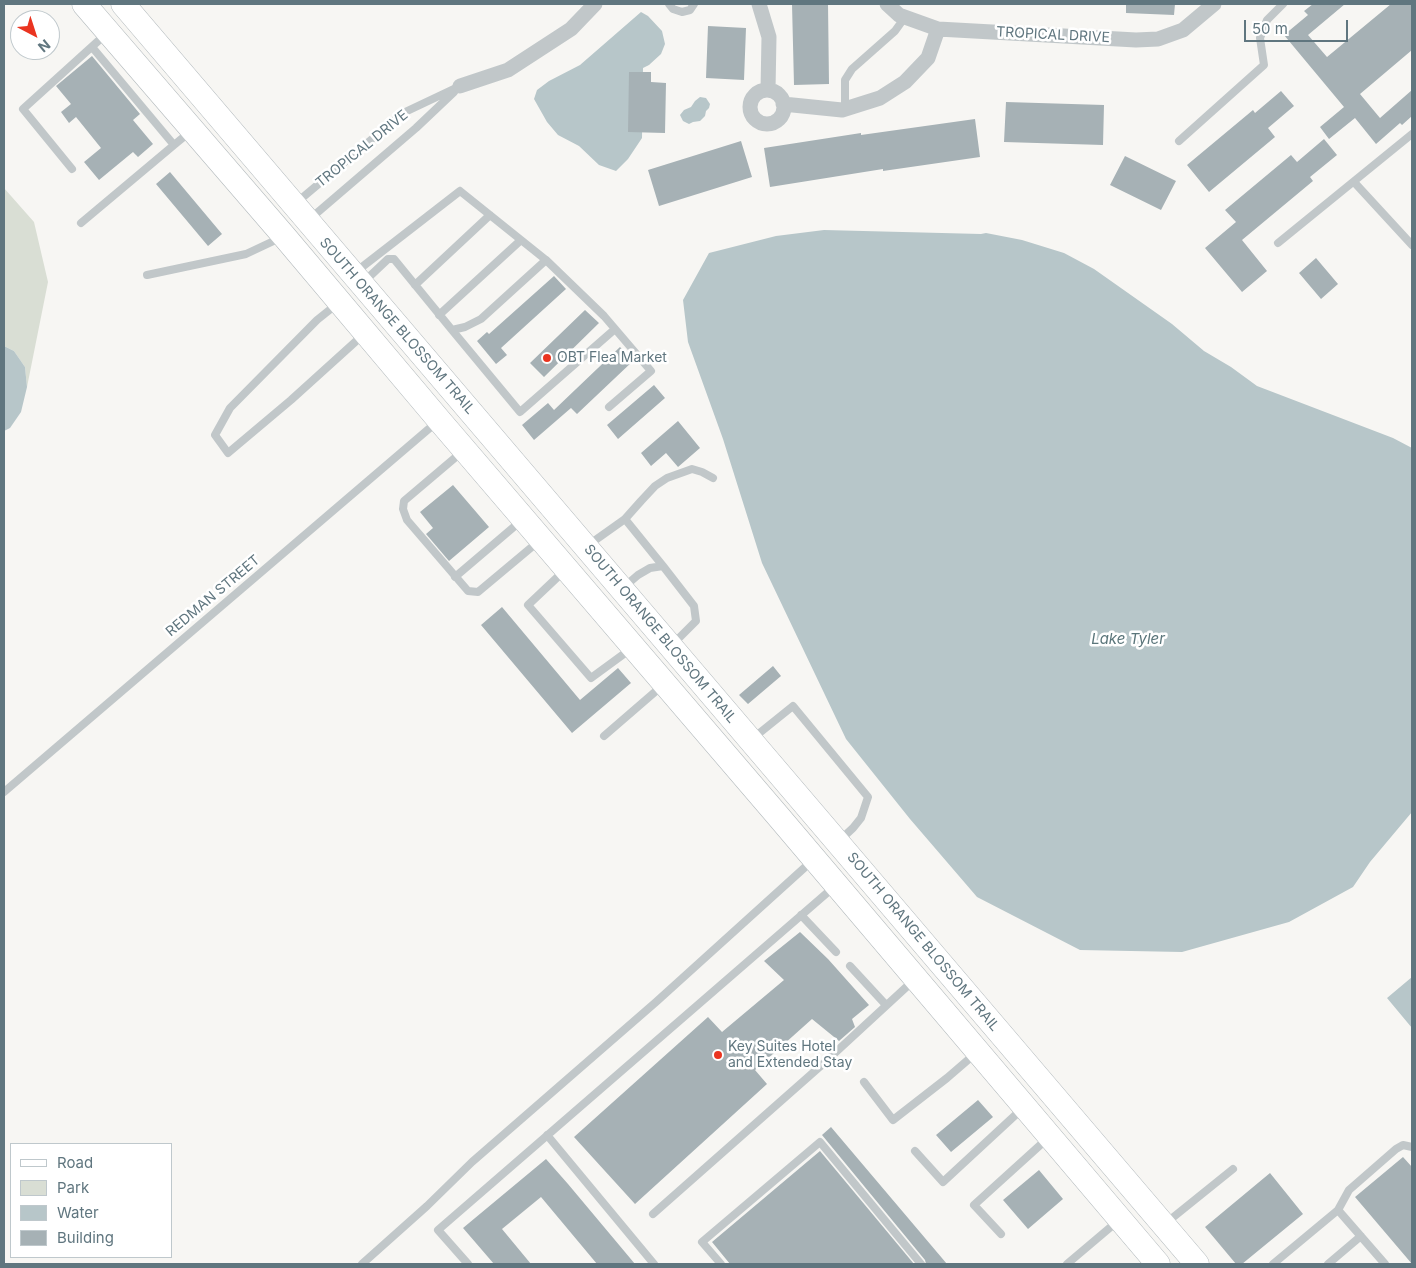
<!DOCTYPE html>
<html>
<head>
<meta charset="utf-8">
<style>
  body { margin:0 }
  #map { position:relative; width:1416px; height:1268px; overflow:hidden; background:#f7f6f3; font-family:Inter,sans-serif }
  canvas { display:block }
  .frame { position:absolute; inset:0; border:5px solid #60767f; pointer-events:none }
  .legend { position:absolute; left:10px; top:1143px; width:162px; height:115px; box-sizing:border-box; background:#fff; border:1px solid #bfc8cc; margin:0; padding:6px 9px; list-style:none; font-size:15px; color:#60767f }
  .legend li { display:flex; align-items:center; gap:10px; height:25px }
  .legend b { width:25px; border:1px solid #bfc8cc }
  .north { position:absolute; left:10px; top:10px; width:50px; height:50px; box-sizing:border-box; background:#fff; border:1px solid #bfc8cc; border-radius:50%; rotate:140deg; font-size:14px; font-weight:700; line-height:20px; text-align:center; color:#60767f }
  .north::after { content:''; display:block; margin:auto; width:18px; height:22px; background:#ea3420; clip-path:polygon(50% 0,100% 100%,50% 72%,0 100%) }
  .scale { position:absolute; left:1244px; top:20px; width:104px; height:22px; box-sizing:border-box; border:2px solid #60767f; border-top:0; padding-left:6px; font-size:15px; line-height:18px; white-space:nowrap; color:#60767f; -webkit-text-stroke:4px #fff; paint-order:stroke }
</style>
</head>
<body>
<div id="map">
<canvas width="1416" height="1268"></canvas>
<div class="frame"></div>
<ul class="legend">
<li><b style="height:6px;background:#fff"></b>Road</li>
<li><b style="height:14px;background:#d9ded4"></b>Park</li>
<li><b style="height:14px;background:#b7c6c9"></b>Water</li>
<li><b style="height:14px;background:#a6b1b5"></b>Building</li>
</ul>
<div class="north">N</div>
<div class="scale">50 m</div>
</div>
<script>
const context = document.querySelector('canvas').getContext('2d');
context.lineJoin = 'round';
function fill(path, color) { context.fillStyle = color; context.fill(path, 'evenodd'); }
const poly = rows => new Path2D(rows.map(r => 'M' + r).join(''));
function stroke(path, color, width, dash) { context.strokeStyle = color; context.lineWidth = width; context.lineCap = dash ? 'butt' : 'round'; context.setLineDash(dash || []); context.stroke(path); }
function drawText(font, color, halo, rows, align = 'center') {
  context.font = font + ' Inter,sans-serif'; context.lineWidth = 5; context.setLineDash([]); context.textBaseline = 'middle'; context.strokeStyle = halo; context.fillStyle = color; for (const [text, x, y, turn = 0] of rows) {
    context.save(); context.translate(x, y); context.rotate((+turn || 0) * Math.PI / 180); context.textAlign = isNaN(turn) ? turn : align; if (halo) context.strokeText(text, 0, 0); context.fillText(text, 0, 0); context.restore();
  }
}
fill(poly([
  [4,188,34,222,48,282,27,387,25,367,14,351,4,346]
]), '#d9ded4');
fill(poly([
  [641,12,648,16,662,31,665,44,661,54,649,65,643,68,642,138,628,159,616,171,599,165,579,146,558,135,547,122,534,99,537,90,549,81,580,65],
  [700,97,706,98,710,104,709,108,706,111,705,116,700,121,693,122,689,124,683,121,680,115,684,110,691,107,695,101],
  [824,230,981,234,986,233,1022,240,1064,253,1094,269,1172,324,1204,351,1231,367,1257,386,1393,438,1412,448,1412,812,1370,862,1353,887,1289,922,1182,952,1080,950,977,897,910,819,846,739,762,563,723,439,688,342,683,300,709,253,776,236],
  [4,346,14,351,25,367,27,387,21,412,10,428,4,431],
  [1412,977,1412,1028,1387,998]
]), '#b7c6c9');
fill(poly([
  [792,4,828,4,829,84,794,85],
  [1126,4,1175,4,1174,15,1126,13],
  [1313,4,1345,4,1308,35,1327,57,1391,4,1412,4,1412,50,1360,94,1380,118,1412,90,1412,116,1402,125,1400,123,1376,144,1355,118,1329,139,1320,127,1344,107,1284,35,1308,15,1304,11],
  [708,26,746,28,744,80,706,78],
  [92,56,140,114,133,120,153,144,138,157,133,152,99,180,84,162,101,148,76,117,69,123,61,112,71,104,56,86],
  [629,72,651,72,651,82,666,83,665,133,628,132],
  [1281,91,1294,106,1268,128,1275,137,1209,192,1187,165,1253,110,1255,113],
  [1006,102,1104,105,1103,145,1004,142],
  [975,119,980,157,883,171,883,169,770,187,764,148,861,133,861,135],
  [1324,139,1337,155,1310,177,1313,181,1242,240,1267,271,1242,292,1205,248,1236,222,1225,210,1291,155,1297,162],
  [741,141,752,177,659,206,648,170],
  [1125,156,1176,181,1161,210,1110,185],
  [170,172,222,234,208,246,156,184],
  [1316,258,1338,284,1321,299,1299,273],
  [554,276,566,289,501,348,507,355,496,364,477,341,487,332,489,334],
  [585,310,599,323,544,377,530,363],
  [620,347,633,361,577,414,571,408,534,440,522,425,548,403,554,410],
  [654,385,665,398,618,439,607,425],
  [678,421,700,448,678,467,666,453,651,466,641,453],
  [453,485,489,527,449,561,426,534,433,528,420,512],
  [502,607,580,700,618,668,631,683,572,733,481,625],
  [773,666,781,676,748,704,739,695],
  [800,932,828,959,869,1005,852,1019,855,1027,839,1041,812,1019,755,1070,767,1084,635,1204,574,1137,708,1017,722,1032,784,980,764,961],
  [978,1100,993,1117,951,1152,936,1135],
  [831,1127,947,1264,926,1264,925,1260,822,1135],
  [820,1151,914,1264,730,1264,712,1242],
  [1403,1157,1412,1167,1412,1264,1355,1197],
  [546,1159,568,1184,635,1264,597,1264,541,1197,502,1229,531,1264,494,1264,463,1228],
  [1039,1170,1063,1199,1028,1229,1003,1200],
  [1270,1173,1303,1214,1242,1264,1236,1264,1205,1227]
]), '#a6b1b5');
const primary = poly([
  [84,4,284,236,439,420,778,816,1158,1264],
  [123,4,1197,1264]
]);
stroke(primary, '#b2b9bc', 25);
stroke(poly([
  [669,4,673,9,682,12,690,10,694,4],
  [845,109,845,80,852,69,895,31,905,17],
  [1179,141,1264,65,1260,38,1267,20,1283,4],
  [174,145,191,131],
  [72,169,23,109,107,33],
  [1354,182,1412,245],
  [460,191,546,260,481,319,465,327,452,330,394,259,388,259,370,276,357,279,362,267,460,191],
  [296,203,403,113,460,86],
  [311,218,416,128,454,92],
  [81,223,174,145,92,47],
  [1278,243,1412,134],
  [546,260,604,316,651,371,609,407],
  [147,275,246,254,280,238],
  [415,285,490,215],
  [337,304,317,320,230,408,215,435,228,453,291,400,364,334],
  [439,315,521,240],
  [452,330,520,412,615,329],
  [463,451,404,501,403,509,407,520,468,591,478,592,539,541],
  [625,519,641,501,655,486,667,478,692,469,702,472,713,478],
  [587,546,625,519,663,566],
  [564,571,528,605,591,678,632,648],
  [455,577,522,520],
  [624,587,638,575,650,568,663,566,694,606,696,621,672,645],
  [604,736,663,685],
  [752,739,793,706,868,797,861,818,853,828,840,840],
  [4,792,438,421],
  [801,915,836,952],
  [850,966,886,1005],
  [864,1082,893,1120,947,1078,976,1053],
  [547,1135,654,1264],
  [915,1151,943,1182,1023,1108],
  [1338,1210,1385,1264],
  [653,1214,824,1063,914,980],
  [1166,1223,1233,1169],
  [1001,1234,974,1205,1048,1138],
  [362,1264,427,1206,472,1162,656,1002,813,860],
  [468,1264,438,1230,835,886],
  [721,1264,702,1242,820,1142,921,1264],
  [1067,1264,1119,1220],
  [1273,1264,1338,1210,1349,1190,1396,1149,1403,1145,1412,1147],
  [1328,1264,1361,1236]
]), '#c1c7c9', 8);
stroke(poly([
  [759,4,769,37,768,90],
  [887,4,899,15,938,29,1136,40,1158,39,1183,30,1214,4],
  [460,86,508,70,571,29,595,4],
  '750 107a17 17 0 1 1 34 0a17 17 0 1 1-34 0Z',
  [783,104,842,110,880,98,905,82,928,58,938,29]
]), '#c1c7c9', 15);
stroke(primary, '#fff', 24);
for (const [x, y, r, color] of [
  [547,358,5,"#ea3420"],
  [718,1055,5,"#ea3420"]
]) { const dot = new Path2D(); dot.arc(x, y, r, 0, 2 * Math.PI); context.fillStyle = color; context.fill(dot); stroke(dot, '#fff', 2); }
drawText('14px', '#60767f', '#fff', [
  ["TROPICAL DRIVE",1053,35,3],
  ["TROPICAL DRIVE",362,149,-39],
  ["SOUTH ORANGE BLOSSOM TRAIL",397,326,49],
  ["REDMAN STREET",213,596,-40],
  ["SOUTH ORANGE BLOSSOM TRAIL",660,634,50],
  ["SOUTH ORANGE BLOSSOM TRAIL",923,942,50]
]);
drawText('14px', '#60767f', '#fff', [
  ["OBT Flea Market",557,358],
  ["Key Suites Hotel",728,1047],
  ["and Extended Stay",728,1063]
], 'left');
drawText('italic 15px', '#5b767b', '#fff', [
  ["Lake Tyler",1128,639]
]);
</script>
</body>
</html>
